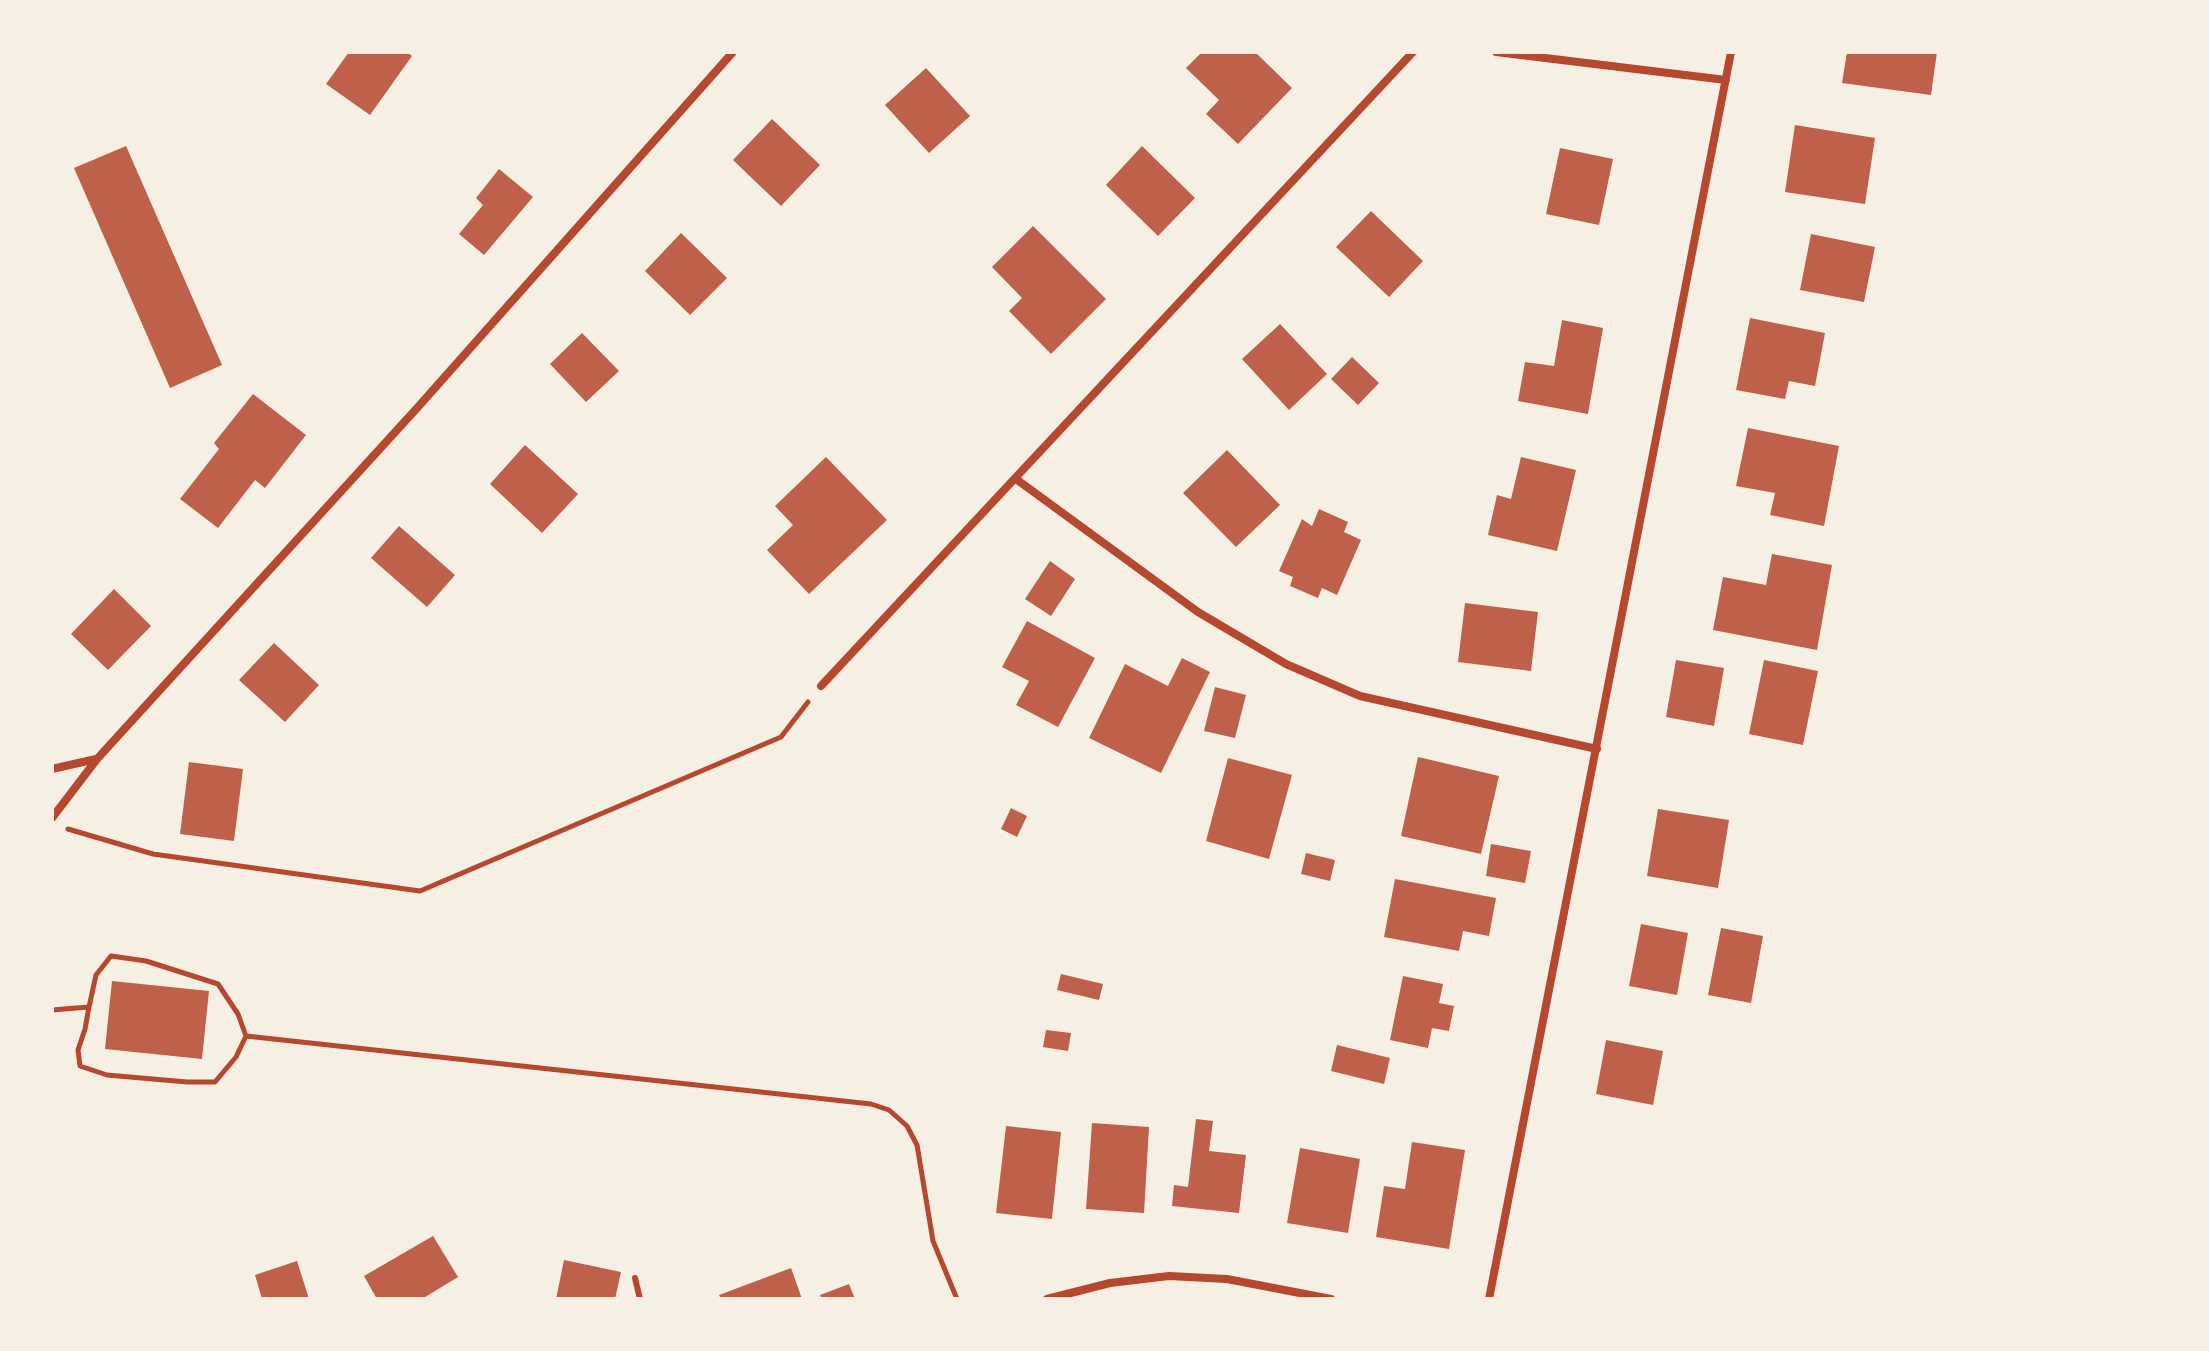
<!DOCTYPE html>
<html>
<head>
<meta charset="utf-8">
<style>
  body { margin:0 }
  #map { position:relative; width:2209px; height:1351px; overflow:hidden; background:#f6efe4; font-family:"Alegreya Sans",sans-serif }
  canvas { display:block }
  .frame { position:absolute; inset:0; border:54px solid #f6efe4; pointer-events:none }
</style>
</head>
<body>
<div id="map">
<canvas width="2209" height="1351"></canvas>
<div class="frame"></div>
</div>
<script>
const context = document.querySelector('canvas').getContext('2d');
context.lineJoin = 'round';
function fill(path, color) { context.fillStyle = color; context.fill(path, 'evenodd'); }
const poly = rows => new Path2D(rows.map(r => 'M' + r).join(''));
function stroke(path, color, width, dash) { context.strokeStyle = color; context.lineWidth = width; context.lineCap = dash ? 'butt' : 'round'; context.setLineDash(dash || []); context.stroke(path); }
fill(poly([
  [349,52,407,52,412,56,370,115,326,84],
  [1202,52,1255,52,1292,88,1238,144,1206,114,1219,100,1186,68],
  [1847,52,1937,52,1931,95,1842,83],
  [926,68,970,116,929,153,885,105],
  [772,119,820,165,781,206,733,160],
  [1795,125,1875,138,1865,204,1785,192],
  [126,146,222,365,170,388,74,168],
  [1142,146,1195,198,1158,236,1106,185],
  [1560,148,1613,159,1599,225,1546,214],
  [499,169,533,197,484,255,459,234,483,205,476,198],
  [1371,211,1423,261,1389,297,1336,247],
  [1033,226,1106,299,1051,354,1009,311,1022,298,992,267],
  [681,233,727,278,690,315,645,271],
  [1811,234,1875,247,1864,302,1800,290],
  [1750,318,1825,333,1815,386,1789,381,1785,399,1736,390],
  [1562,320,1603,328,1588,414,1518,401,1525,362,1554,366],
  [1280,324,1327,374,1289,410,1242,359],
  [582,333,619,371,586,402,550,364],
  [1352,357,1379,383,1358,405,1331,379],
  [253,394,306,435,265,488,255,480,218,528,180,499,219,449,214,443],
  [1748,428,1839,446,1824,526,1770,515,1775,493,1736,486],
  [525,445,578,494,542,533,490,484],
  [1227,450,1280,505,1236,547,1183,493],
  [826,457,887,520,809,594,767,550,793,525,775,506],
  [1521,457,1576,470,1557,551,1488,535,1497,495,1511,499],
  [1319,509,1348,522,1344,532,1361,540,1337,595,1322,588,1318,598,1290,586,1293,577,1279,571,1302,519,1312,526],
  [399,526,455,575,427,607,371,558],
  [1772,554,1832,565,1817,650,1713,630,1723,577,1766,585],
  [1050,561,1075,579,1051,616,1025,599],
  [114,589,151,626,108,670,71,634],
  [1465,603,1538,612,1531,671,1458,662],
  [1027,621,1095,658,1058,727,1016,705,1029,681,1002,667],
  [274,643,319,685,285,722,239,680],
  [1182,658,1210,672,1161,773,1089,738,1125,664,1168,686],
  [1676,660,1724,668,1714,726,1666,717],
  [1764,660,1818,671,1803,745,1749,734],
  [1215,687,1246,695,1235,738,1204,731],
  [1418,757,1499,776,1481,854,1401,836],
  [1228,758,1292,775,1269,859,1206,841],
  [189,762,243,769,234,841,180,834],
  [1011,808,1027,816,1017,837,1001,829],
  [1658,809,1729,820,1718,888,1647,876],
  [1491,844,1531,851,1525,883,1486,876],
  [1306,853,1335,860,1330,881,1301,874],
  [1395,879,1496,898,1489,936,1463,931,1459,951,1384,937],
  [1641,924,1688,933,1677,995,1629,986],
  [1721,928,1763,936,1751,1003,1708,995],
  [1061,974,1103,984,1099,1000,1057,990],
  [1403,976,1443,984,1439,1003,1454,1006,1449,1031,1432,1028,1428,1048,1390,1040],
  [112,981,209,991,202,1059,105,1049],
  [1046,1030,1071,1033,1068,1051,1043,1047],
  [1606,1040,1663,1051,1653,1105,1596,1094],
  [1337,1045,1390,1058,1384,1084,1331,1071],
  [1196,1119,1213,1121,1209,1151,1246,1155,1239,1213,1172,1206,1174,1185,1188,1187],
  [1092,1123,1149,1127,1144,1213,1086,1209],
  [1006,1126,1061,1132,1052,1219,996,1213],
  [1412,1142,1465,1150,1449,1249,1376,1237,1384,1186,1405,1189],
  [1300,1148,1360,1159,1348,1233,1287,1223],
  [433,1236,458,1277,422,1299,377,1299,364,1276],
  [564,1260,621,1272,615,1299,556,1299],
  [297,1261,309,1299,262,1299,255,1275],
  [791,1268,802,1299,721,1299,719,1295],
  [849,1284,855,1299,822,1299,820,1295]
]), '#bf614a');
stroke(poly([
  [68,829,153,854,420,891,781,737,808,702],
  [89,1007,85,1029,78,1050,80,1066,107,1075,187,1082,215,1082,236,1057,246,1036],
  [52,1010,89,1007,96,975,111,956,146,961,218,984,238,1014,246,1036,871,1104,889,1110,907,1126,917,1145,933,1241,957,1299]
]), '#b5482f', 5);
stroke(poly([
  [635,1278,640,1299]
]), '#b5482f', 6);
stroke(poly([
  [1496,52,1726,80],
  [1016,479,1198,612,1286,664,1360,696,1597,749],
  [821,686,1413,52],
  [52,769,96,759],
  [52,818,97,759,418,407,733,52],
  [1047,1299,1110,1283,1169,1276,1227,1279,1331,1299],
  [1489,1299,1731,52]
]), '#b5482f', 8);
</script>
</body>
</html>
